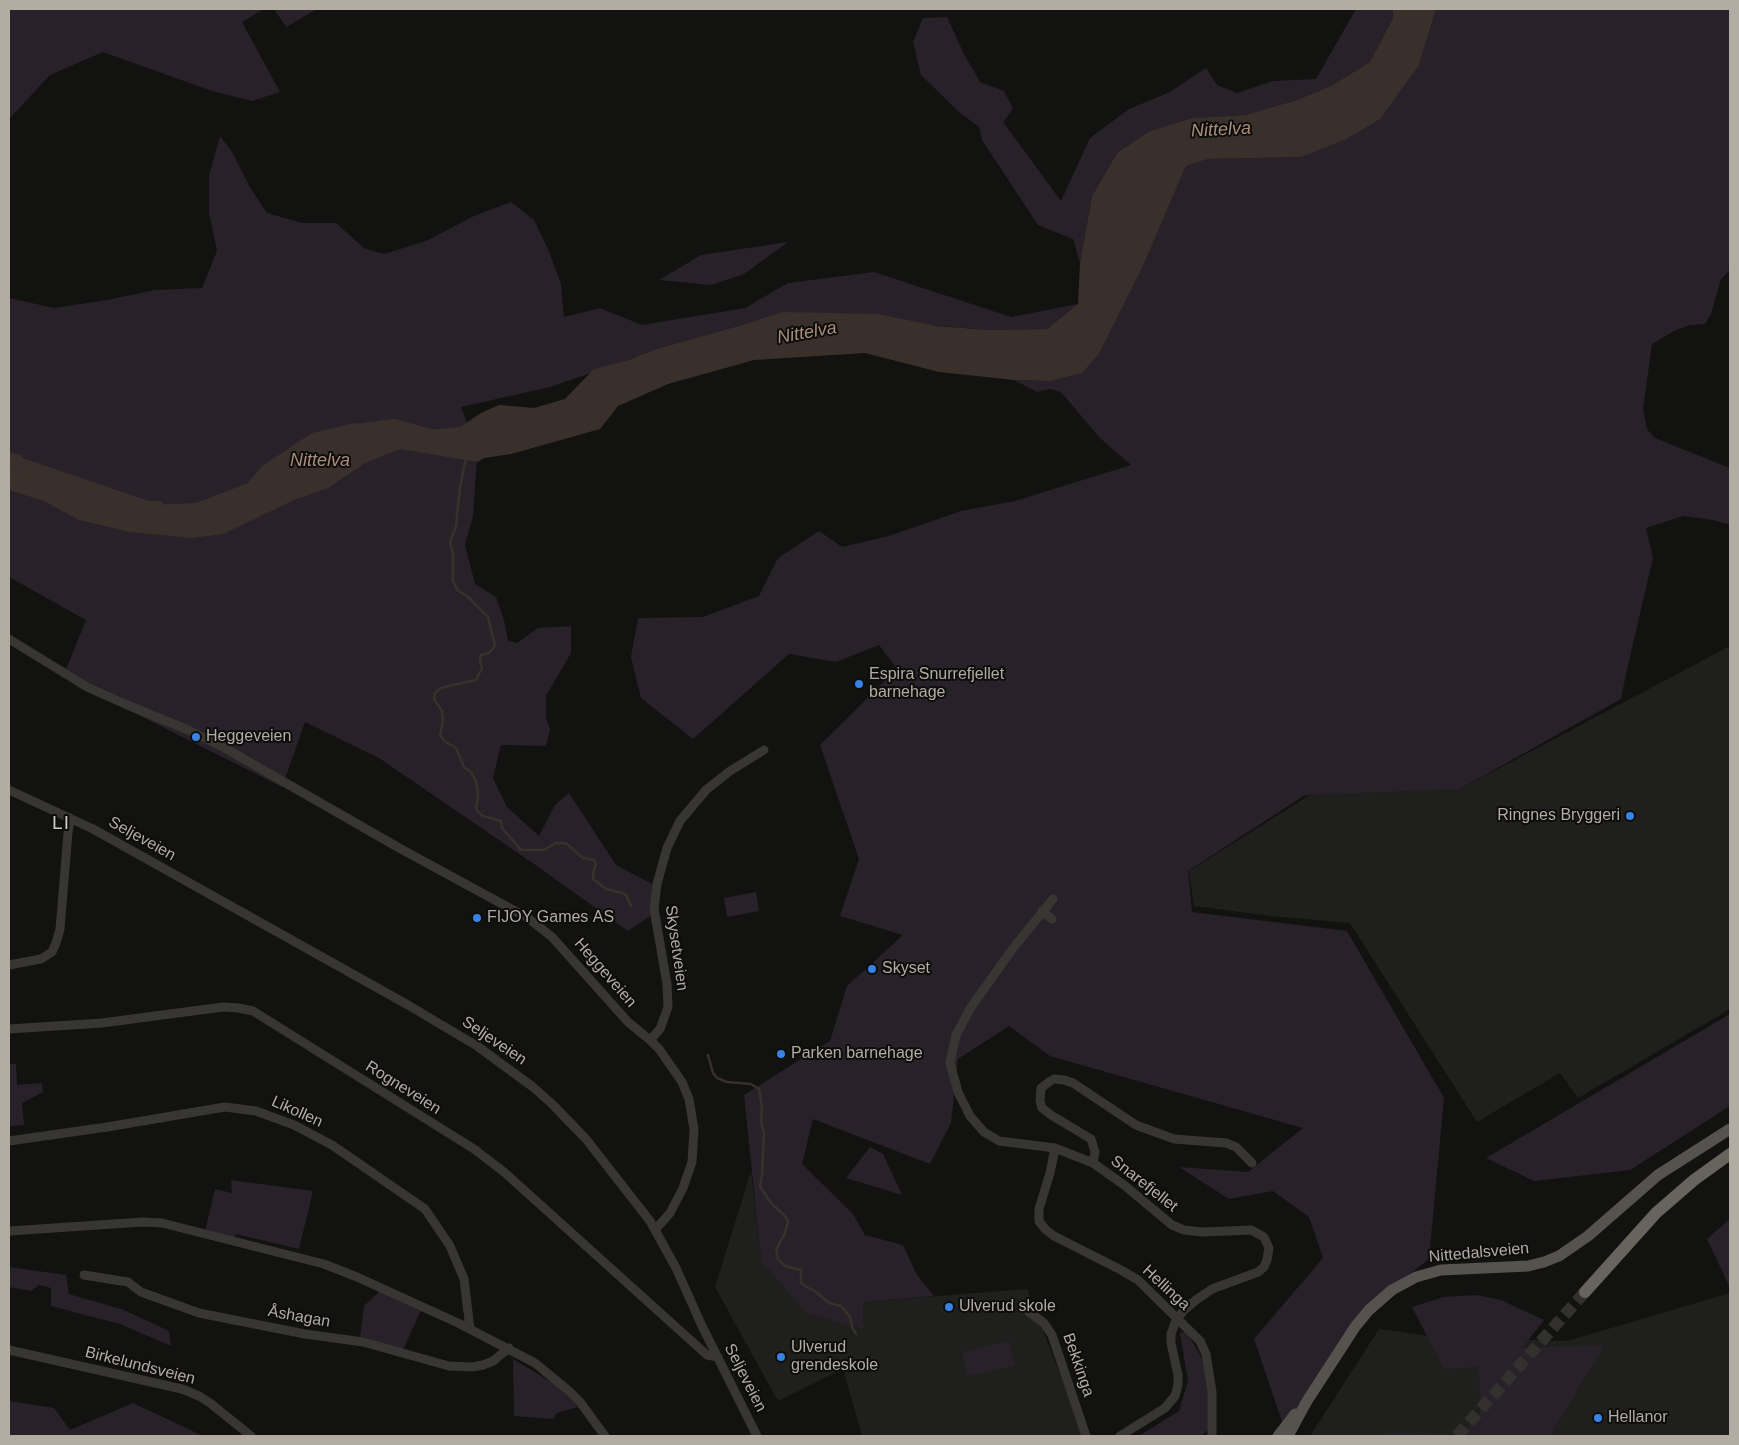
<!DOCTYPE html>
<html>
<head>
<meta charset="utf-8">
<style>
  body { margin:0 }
  #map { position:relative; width:1739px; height:1445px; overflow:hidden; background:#121211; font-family:Arial,sans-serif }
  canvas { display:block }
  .frame { position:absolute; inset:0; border:10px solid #b2aca3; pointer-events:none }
</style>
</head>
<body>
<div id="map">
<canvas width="1739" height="1445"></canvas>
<div class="frame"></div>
</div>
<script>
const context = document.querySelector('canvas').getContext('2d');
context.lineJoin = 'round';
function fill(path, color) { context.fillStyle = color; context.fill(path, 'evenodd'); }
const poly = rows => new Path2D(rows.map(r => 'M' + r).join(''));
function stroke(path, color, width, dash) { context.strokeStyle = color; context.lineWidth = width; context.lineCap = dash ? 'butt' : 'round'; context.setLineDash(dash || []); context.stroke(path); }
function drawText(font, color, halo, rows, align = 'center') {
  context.font = font + ' Arial,sans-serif'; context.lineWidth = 4; context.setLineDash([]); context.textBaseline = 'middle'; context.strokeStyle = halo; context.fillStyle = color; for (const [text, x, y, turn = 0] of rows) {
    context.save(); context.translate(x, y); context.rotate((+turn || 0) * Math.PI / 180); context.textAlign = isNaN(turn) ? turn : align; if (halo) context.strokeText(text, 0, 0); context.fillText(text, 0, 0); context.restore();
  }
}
fill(poly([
  [1730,646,1730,1009,1578,1098,1560,1073,1477,1122,1350,923,1271,916,1194,906,1189,871,1313,793,1460,789],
  [751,1171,761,1260,864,1329,863,1302,1027,1289,1084,1436,862,1436,843,1369,778,1401,715,1287],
  [1730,1293,1730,1436,1310,1436,1379,1329,1438,1337,1567,1341]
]), '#1f1f1d');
fill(poly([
  [9,9,264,9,242,22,280,92,252,101,212,91,103,52,50,75,9,119],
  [274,9,317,9,286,27],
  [1356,9,1393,9,1393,18,1370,62,1331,86,1297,100,1245,115,1192,118,1150,131,1117,153,1092,196,1080,263,1073,239,1038,225,982,140,979,127,959,112,921,75,913,42,923,18,947,17,964,54,980,82,1004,91,1013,109,1003,122,1061,201,1090,138,1129,109,1170,92,1206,68,1217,85,1237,93,1273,81,1316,79],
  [1436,9,1730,9,1730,270,1721,279,1711,314,1705,324,1690,325,1674,331,1652,344,1643,409,1647,429,1655,438,1730,468,1730,525,1713,520,1683,516,1646,528,1653,558,1626,674,1621,699,1460,789,1305,795,1188,871,1192,912,1347,931,1444,1098,1429,1259,1398,1283,1363,1316,1287,1436,1254,1339,1323,1258,1309,1217,1273,1191,1229,1199,1179,1167,1248,1172,1303,1128,1050,1056,1009,1026,958,1059,951,1123,930,1164,813,1119,802,1164,853,1214,865,1235,903,1245,917,1275,934,1296,863,1302,864,1329,806,1313,761,1260,744,1095,830,1041,847,986,903,935,840,916,859,859,820,745,897,669,879,645,836,662,789,654,693,739,641,698,631,657,638,618,703,617,759,596,778,558,819,531,842,547,889,536,961,511,1015,501,1131,465,1100,438,1061,392,1050,389,1037,392,1014,380,1051,381,1082,373,1099,354,1144,264,1186,166,1208,159,1301,157,1419,65],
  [220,136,232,152,251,189,267,213,302,223,336,223,364,248,384,254,426,241,474,216,511,202,534,220,548,249,561,284,564,317,600,308,642,325,745,308,788,283,874,272,1011,317,1078,304,1047,329,989,330,782,312,742,325,653,350,629,360,550,387,461,407,472,435,477,457,473,516,465,545,475,584,496,597,504,620,508,641,517,643,538,628,571,626,571,653,546,696,546,718,550,729,546,746,501,745,493,778,507,807,539,836,555,805,569,793,616,865,652,884,659,910,628,931,534,864,379,758,305,722,282,787,63,677,86,620,9,577,9,298,54,308,107,300,155,290,202,288,217,251,209,213,209,176],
  [788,242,744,274,711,285,659,280,701,255],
  [756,892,759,911,727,917,724,898],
  [1730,1014,1730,1106,1630,1170,1534,1181,1486,1158],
  [9,1064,16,1064,17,1085,42,1083,43,1092,22,1103,24,1125,9,1126],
  [870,1147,883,1154,902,1195,846,1178],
  [231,1180,313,1191,299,1249,236,1234,235,1237,205,1231,215,1189,232,1193],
  [1730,1219,1730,1288,1707,1239],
  [9,1267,66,1275,69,1294,124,1310,169,1331,171,1346,120,1324,51,1306,51,1288,39,1285,31,1291,9,1287],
  [383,1288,422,1308,403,1350,360,1337,364,1306],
  [1476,1295,1501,1300,1544,1320,1522,1348,1604,1345,1550,1436,1386,1436,1389,1433,1460,1435,1480,1414,1479,1367,1444,1369,1412,1307,1444,1297],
  [1186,1331,1203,1360,1208,1397,1208,1430,1201,1436,1139,1436,1179,1411,1188,1381,1180,1333],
  [1009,1341,1014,1366,968,1376,962,1352],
  [513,1359,558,1386,578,1407,557,1413,553,1419,514,1416],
  [9,1401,54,1408,70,1430,133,1403,203,1436,9,1436]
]), '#292129');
fill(poly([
  [1393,9,1436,9,1419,65,1380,119,1346,139,1301,157,1208,159,1186,166,1144,264,1099,354,1082,373,1051,381,1014,380,939,372,865,353,754,360,668,384,618,406,600,429,511,454,484,458,478,462,400,449,365,463,328,488,294,500,223,534,192,538,130,532,79,520,44,501,9,490,9,452,20,455,36,471,134,506,196,503,248,483,261,467,312,433,355,423,406,432,460,427,481,413,499,405,534,408,565,399,594,369,629,360,653,350,742,325,782,312,877,314,937,326,989,330,1047,329,1078,304,1080,263,1092,196,1117,153,1150,131,1192,118,1245,115,1297,100,1331,86,1370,62,1393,18]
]), '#3a302b');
stroke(poly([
  [466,458,460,487,456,526,450,542,453,555,453,581,457,590,467,596,488,617,495,646,489,653,481,655,480,659,482,668,476,680,453,685,441,688,435,693,434,699,442,711,443,721,440,735,444,741,456,748,464,767,471,772,476,781,478,795,476,809,479,813,483,816,501,821,502,828,521,850,544,850,556,843,563,843,567,844,583,858,594,860,596,864,593,873,593,879,606,889,622,893,626,895,631,906],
  [708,1055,713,1073,717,1078,727,1082,751,1084,759,1089,762,1106,761,1122,764,1133,762,1175,760,1187,772,1204,784,1215,788,1221,785,1233,776,1250,778,1259,785,1266,801,1270,801,1283,805,1286,816,1292,829,1303,841,1306,850,1317,852,1327,856,1334]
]), '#3a302b', 2.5);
stroke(poly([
  [363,430,394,426,430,436],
  [9,461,147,508,158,508]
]), '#3a302b', 14);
stroke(poly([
  [1457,1436,1585,1292]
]), '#32312e', 12, [12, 6]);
stroke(poly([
  [9,639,87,687,125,704,186,729,223,747,401,849,528,918,552,937,628,1022,650,1040,659,1049,682,1082,689,1099,694,1129,692,1162,683,1188,670,1213,655,1230],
  [9,790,93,829,408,1005,477,1046,533,1087,552,1104,586,1139,650,1221,676,1268,702,1326,757,1436],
  [1053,899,1014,947,971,1007,956,1035,950,1063,958,1092,970,1116,984,1132,999,1141,1055,1148,1093,1163,1124,1185,1172,1225,1184,1230,1202,1232,1251,1230,1264,1237,1269,1248,1267,1260,1264,1267,1258,1272,1212,1289,1196,1300,1183,1311,1175,1323,1171,1334,1171,1343,1178,1375,1178,1385,1175,1396,1165,1408,1120,1436],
  [1042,911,1052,919],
  [9,965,41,959,52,952,56,943,60,929,68,833,70,818],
  [9,1029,102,1023,223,1007,238,1008,253,1011,474,1149,504,1172,707,1355,718,1357],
  [650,1040,660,1029,668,1007,667,984,654,909,657,884,667,848,680,821,706,790,730,771,764,750],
  [9,1141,107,1127,225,1107,256,1111,294,1125,332,1145,425,1209,450,1246,464,1279,470,1329],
  [1055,1148,1050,1173,1039,1209,1039,1221,1045,1229,1054,1236,1121,1270,1138,1280,1200,1341,1206,1354,1212,1392,1212,1436],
  [1093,1163,1095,1152,1091,1139,1051,1115,1042,1108,1040,1101,1041,1088,1049,1082,1054,1079,1064,1080,1073,1083,1136,1125,1174,1139,1226,1143,1236,1147,1252,1163],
  [9,1231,143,1222,162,1223,324,1264,357,1277,458,1323,535,1363,569,1391,580,1402,605,1436],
  [84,1275,128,1282,141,1292,199,1313,305,1334,363,1342,449,1366,472,1367,483,1365,493,1361,509,1348],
  [1029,1312,1044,1323,1052,1335,1086,1436],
  [9,1350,182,1389,199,1396,210,1403,251,1436]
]), '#373632', 9);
stroke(poly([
  [1278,1436,1295,1414],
  [1288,1436,1307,1401,1355,1327,1369,1310,1392,1290,1416,1277,1441,1270,1528,1266,1544,1262,1559,1256,1588,1236,1658,1175,1730,1129]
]), '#56534e', 11);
stroke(poly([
  [1585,1292,1656,1213,1694,1180,1730,1154]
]), '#67645e', 12);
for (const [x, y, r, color] of [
  [859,684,5,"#3682e5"],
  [196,737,5,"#3682e5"],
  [1630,816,5,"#3682e5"],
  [477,918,5,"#3682e5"],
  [872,969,5,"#3682e5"],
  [781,1054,5,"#3682e5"],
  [949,1307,5,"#3682e5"],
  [781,1357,5,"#3682e5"],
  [1598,1418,5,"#3682e5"]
]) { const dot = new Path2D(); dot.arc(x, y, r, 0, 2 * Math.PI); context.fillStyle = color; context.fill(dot); stroke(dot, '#0d0d0c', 2); }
drawText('16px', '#b2aca3', '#0d0d0c', [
  ["Espira Snurrefjellet",869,675],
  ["barnehage",869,693],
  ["Heggeveien",206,737],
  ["Ringnes Bryggeri",1620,816,"right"],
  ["FIJOY Games AS",487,918],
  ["Skyset",882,969],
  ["Parken barnehage",791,1054],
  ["Ulverud skole",959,1307],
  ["Ulverud",791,1348],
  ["grendeskole",791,1366],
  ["Hellanor",1608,1418]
], 'left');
drawText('16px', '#b2aca3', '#0d0d0c', [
  ["Seljeveien",142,839,29],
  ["Skysetveien",676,948,82],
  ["Heggeveien",605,973,49],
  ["Seljeveien",494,1041,34],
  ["Rogneveien",403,1088,32],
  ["Likollen",297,1112,24],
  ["Snarefjellet",1144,1184,38],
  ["Nittedalsveien",1479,1253,-5],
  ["Hellinga",1166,1288,43],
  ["Åshagan",299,1317,10],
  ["Bekkinga",1078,1365,71],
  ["Birkelundsveien",140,1366,14],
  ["Seljeveien",745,1378,63]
]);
drawText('italic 18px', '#ab8d7b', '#0d0d0c', [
  ["Nittelva",1221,130,-3],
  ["Nittelva",807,333,-10],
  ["Nittelva",320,461]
]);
context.letterSpacing = '1px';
drawText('19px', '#cecac4', '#0d0d0c', [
  ["LI",61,824]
]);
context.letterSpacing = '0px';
</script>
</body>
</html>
